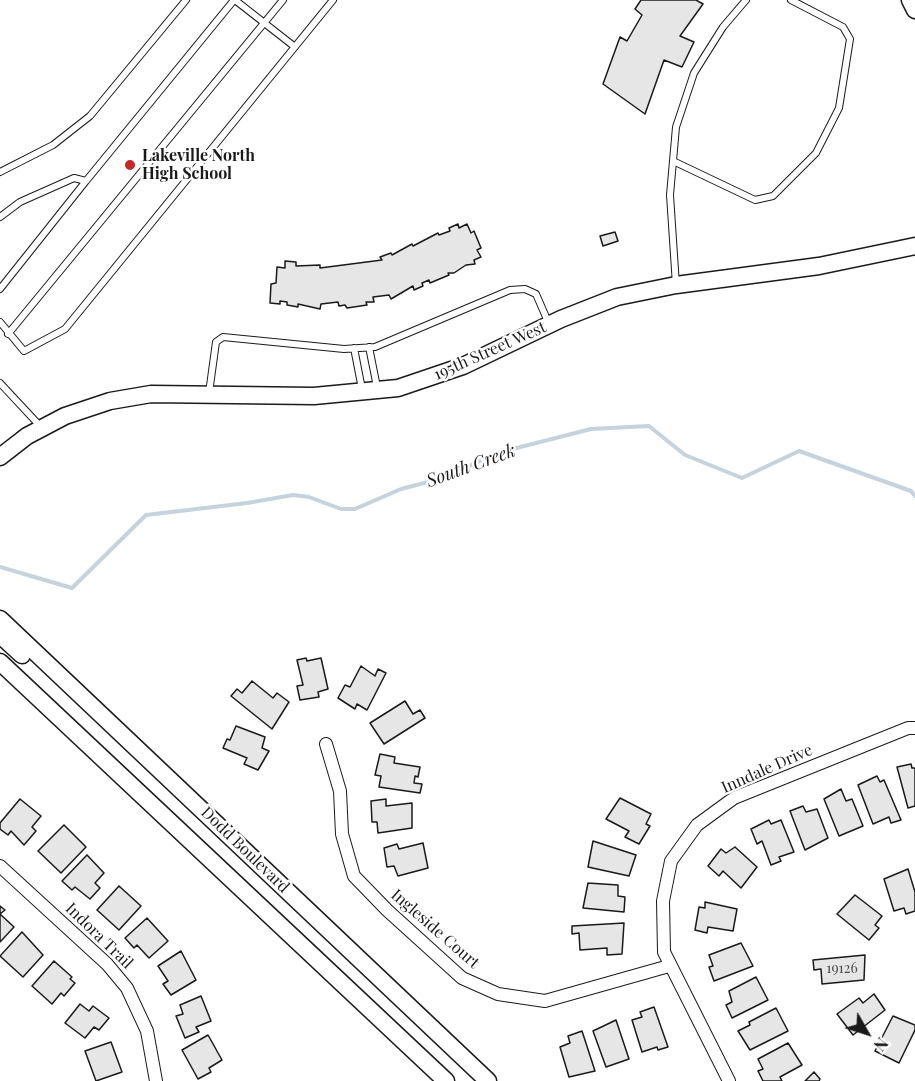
<!DOCTYPE html>
<html>
<head>
<meta charset="utf-8">
<style>
  body { margin:0 }
  #map { position:relative; width:915px; height:1081px; overflow:hidden; background:#fff; font-family:"Playfair Display",serif }
  canvas { display:block }
  .north { position:absolute; left:837px; top:1003px; width:60px; height:60px; -webkit-text-stroke:4px #fff; paint-order:stroke; rotate:129deg; font-size:16px; font-weight:700; line-height:24px; text-align:center; color:#1a1a1a }
  .north::after { content:''; display:block; margin:auto; width:21px; height:27px; background:#1a1a1a; clip-path:polygon(50% 0,100% 100%,50% 72%,0 100%) }
</style>
</head>
<body>
<div id="map">
<canvas width="915" height="1081"></canvas>
<div class="north">N</div>
</div>
<script>
const context = document.querySelector('canvas').getContext('2d');
context.lineJoin = 'round';
const poly = rows => new Path2D(rows.map(r => 'M' + r).join(''));
function stroke(path, color, width, dash) { context.strokeStyle = color; context.lineWidth = width; context.lineCap = dash ? 'butt' : 'round'; context.setLineDash(dash || []); context.stroke(path); }
function fill(path, color) { context.fillStyle = color; context.fill(path, 'evenodd'); }
function drawText(font, color, halo, rows, align = 'center') {
  context.font = font + ' "Playfair Display",serif'; context.lineWidth = 4.5; context.setLineDash([]); context.textBaseline = 'middle'; context.strokeStyle = halo; context.fillStyle = color; for (const [text, x, y, turn = 0] of rows) {
    context.save(); context.translate(x, y); context.rotate((+turn || 0) * Math.PI / 180); context.textAlign = isNaN(turn) ? turn : align; if (halo) context.strokeText(text, 0, 0); context.fillText(text, 0, 0); context.restore();
  }
}
stroke(poly([
  [0,567,72,588,146,515,247,503,293,495,309,497,341,509,355,509,401,489,444,478,497,453,591,429,649,426,685,455,742,478,799,451,911,491,915,496]
]), '#c6d2dc', 4);
const building = poly([
  [641,0,696,0,703,4,680,36,694,42,682,67,664,60,645,114,603,84,620,37,627,41,642,15,635,9,641,0],
  [458,224,459,228,467,224,471,233,474,231,481,248,477,250,481,257,474,260,475,264,466,265,454,273,448,273,449,275,430,283,429,280,422,283,423,286,414,290,413,286,391,299,389,295,373,297,374,302,366,302,367,305,347,308,345,305,339,306,338,302,321,304,320,309,298,304,298,307,287,305,287,302,280,301,280,304,270,303,271,284,276,283,277,267,285,268,285,261,296,262,296,266,320,265,320,268,382,260,380,257,391,253,392,255,412,244,413,246,438,233,439,235,450,231,449,228,458,224],
  [615,232,618,241,603,246,600,236,615,232],
  [306,658,307,661,321,658,328,689,318,692,319,697,300,700,297,686,303,685,297,660,306,658],
  [361,666,375,676,378,669,386,673,367,710,357,704,355,709,338,698,345,685,350,687,361,666],
  [252,681,273,698,277,693,289,702,272,729,231,696,237,689,242,693,252,681],
  [405,701,413,714,420,710,425,718,384,744,370,723,405,701],
  [236,726,265,737,262,748,269,751,258,770,244,764,247,758,223,748,227,739,230,740,236,726],
  [380,754,395,757,394,763,420,767,418,777,415,776,414,783,422,784,420,793,379,787,381,776,375,775,380,754],
  [911,764,912,768,915,768,915,806,908,808,897,767,911,764],
  [877,776,880,782,884,780,901,820,891,823,889,817,873,824,858,785,877,776],
  [841,789,846,801,852,799,863,826,839,836,824,799,841,789],
  [620,798,651,814,646,824,650,826,639,844,625,837,629,831,606,819,620,798],
  [20,799,41,816,32,827,36,831,24,845,11,831,8,835,0,829,0,823,20,799],
  [386,799,386,806,412,803,412,828,378,833,377,822,372,822,371,801,386,799],
  [803,806,806,812,817,809,828,838,805,850,790,811,803,806],
  [769,820,771,824,781,820,794,852,779,857,781,861,771,865,762,841,757,844,751,829,769,820],
  [64,825,86,847,61,873,38,851,64,825],
  [593,841,636,855,629,876,588,867,593,841],
  [423,843,428,868,398,876,394,866,387,867,384,848,397,844,399,849,423,843],
  [735,847,757,867,741,888,723,871,719,876,708,866,721,849,726,853,735,847],
  [87,855,104,873,95,883,100,888,90,899,75,887,72,890,62,881,87,855],
  [908,869,915,892,915,911,906,914,904,908,894,911,884,879,908,869],
  [588,883,618,885,618,896,625,897,624,912,583,908,588,883],
  [119,886,141,906,119,930,97,910,119,886],
  [855,895,882,916,875,925,879,928,869,940,837,914,855,895],
  [705,902,737,909,733,931,708,927,707,933,695,930,699,907,705,908,705,902],
  [0,906,5,910,0,914,14,927,0,942,0,906],
  [147,918,168,941,149,958,137,945,134,948,125,938,147,918],
  [624,923,622,954,607,955,607,948,580,950,579,933,572,934,572,926,624,923],
  [22,932,43,955,23,977,0,956,22,932],
  [741,943,753,966,714,981,709,967,713,966,709,955,741,943],
  [181,951,196,980,171,995,163,984,168,981,158,966,181,951],
  [865,955,864,980,822,984,821,969,814,970,813,960,865,955],
  [54,961,72,977,70,979,75,983,64,996,61,993,52,1004,32,986,54,961],
  [756,977,768,1000,732,1018,726,1005,732,1002,729,991,756,977],
  [874,994,885,1010,853,1035,837,1014,859,998,863,1003,874,994],
  [201,996,211,1021,196,1027,199,1032,185,1038,176,1016,183,1014,180,1005,201,996],
  [80,1004,89,1011,93,1006,109,1018,99,1030,94,1027,85,1038,65,1023,80,1004],
  [654,1007,668,1047,658,1050,657,1047,642,1052,632,1020,642,1017,640,1012,654,1007],
  [776,1008,788,1031,750,1050,738,1031,750,1025,749,1022,776,1008],
  [893,1016,915,1025,915,1030,899,1063,875,1051,893,1016],
  [616,1020,629,1059,606,1067,593,1031,616,1020],
  [582,1031,595,1071,569,1077,560,1047,570,1043,568,1036,582,1031],
  [208,1035,222,1060,209,1068,211,1072,198,1079,182,1050,208,1035],
  [111,1042,122,1072,96,1081,85,1051,111,1042],
  [788,1043,802,1065,780,1077,782,1081,763,1081,758,1071,763,1069,758,1059,788,1043],
  [814,1072,820,1079,819,1081,805,1081,814,1072]
]);
fill(building, '#e6e6e6');
stroke(building, '#1a1a1a', 1.5);
const lane = poly([
  [235,0,295,47],
  [673,161,755,200,773,196,816,153,839,108,850,39,843,27,791,0],
  [0,172,53,145,90,116,186,0],
  [0,217,20,202,74,178,86,181,234,0],
  [676,285,670,195,676,127,694,73,723,27,746,0],
  [0,289,86,181],
  [0,322,24,351,65,329,333,0],
  [8,334,283,0],
  [369,347,377,387],
  [354,348,362,389],
  [0,383,41,427],
  [209,393,216,342,223,337,344,349,375,347,510,290,525,289,536,294,549,324]
]);
const street = poly([
  [326,744,340,791,342,834,354,876,387,910,462,978,498,994,545,1001,669,966],
  [0,866,107,964,127,988,147,1031,156,1081],
  [729,1081,664,952,663,901,671,861,697,825,734,798,908,728,915,728]
]);
const secondary = poly([
  [910,0,915,10],
  [0,457,27,436,65,416,110,401,151,394,314,396,398,388,463,366,561,319,617,297,676,285,819,266,915,246],
  [0,619,488,1081],
  [0,635,22,655],
  [0,662,446,1081]
]);
stroke(lane, '#1a1a1a', 8);
stroke(street, '#1a1a1a', 14);
stroke(secondary, '#1a1a1a', 19);
stroke(lane, '#fff', 6);
stroke(street, '#fff', 12);
stroke(secondary, '#fff', 16);
for (const [x, y, r, color] of [
  [130,165,6,"#c62828"]
]) { const dot = new Path2D(); dot.arc(x, y, r, 0, 2 * Math.PI); context.fillStyle = color; context.fill(dot); stroke(dot, '#fff', 2); }
drawText('14px', '#4d4d4d', null, [
  ["19126",842,969]
]);
drawText('bold 16px', '#1a1a1a', '#fff', [
  ["Lakeville North",142,156],
  ["High School",142,174]
], 'left');
drawText('16px', '#1a1a1a', '#fff', [
  ["195th Street West",490,351,-24],
  ["Inndale Drive",767,769,-24],
  ["Dodd Boulevard",245,850,44],
  ["Ingleside Court",435,929,41],
  ["Indora Trail",99,936,44]
]);
drawText('italic 18px', '#1a1a1a', '#fff', [
  ["South Creek",471,466,-20]
]);
</script>
</body>
</html>
